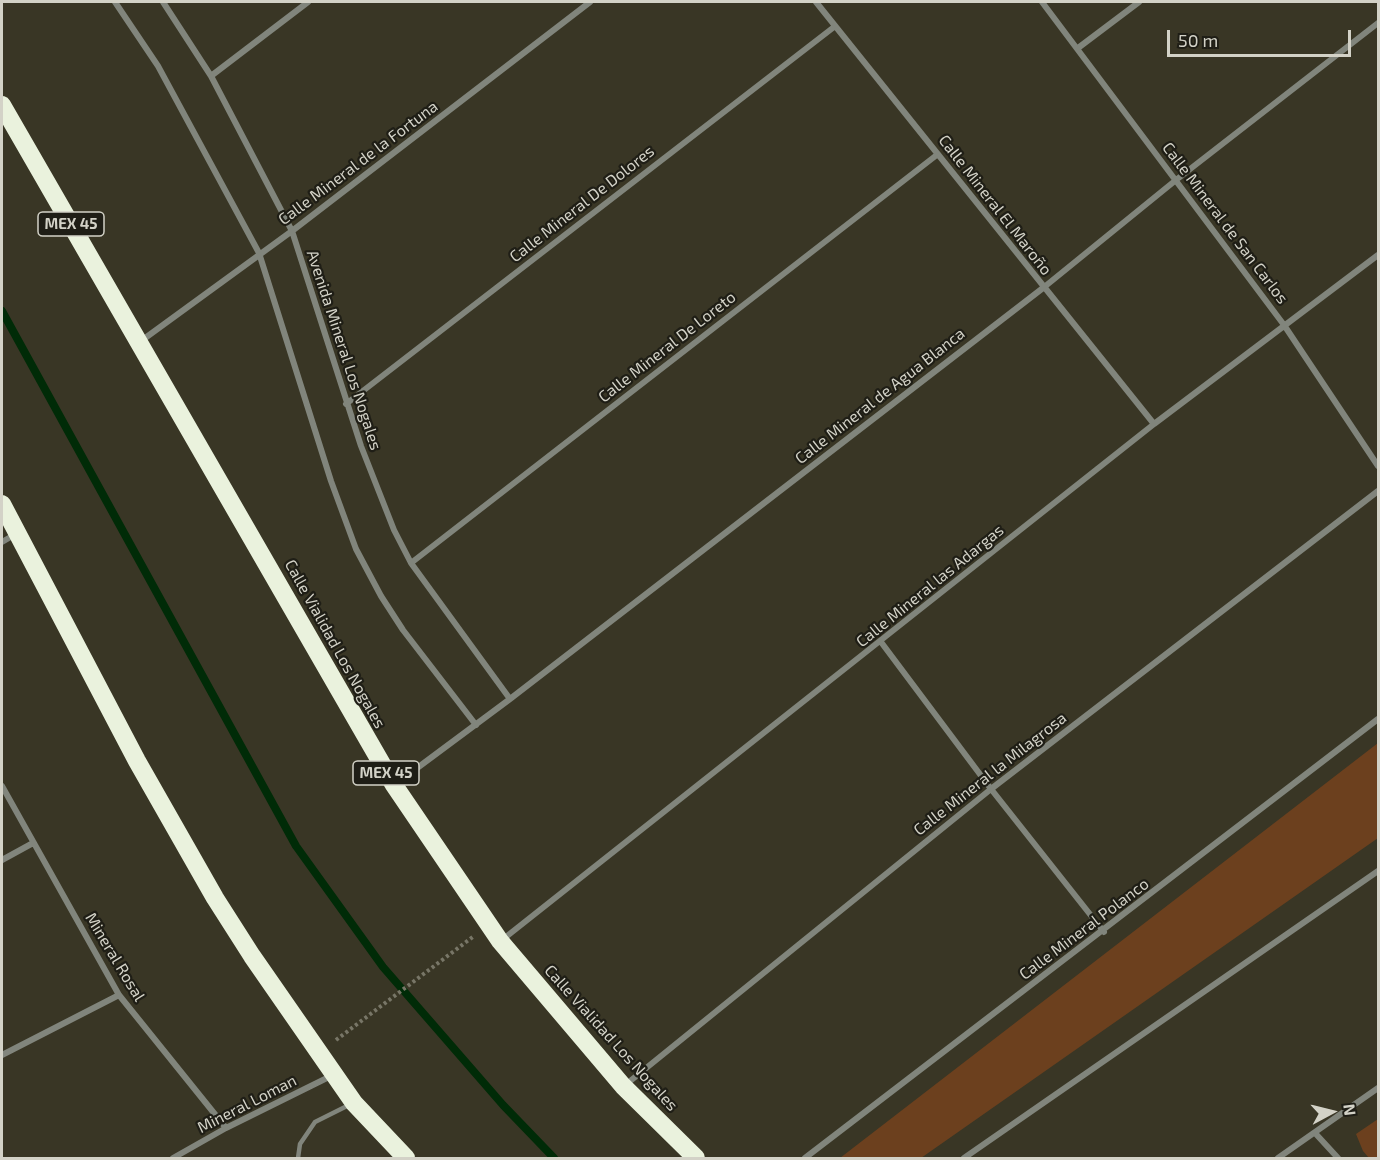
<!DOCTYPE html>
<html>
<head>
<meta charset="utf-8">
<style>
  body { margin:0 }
  #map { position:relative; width:1380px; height:1160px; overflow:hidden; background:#393625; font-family:"Exo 2",sans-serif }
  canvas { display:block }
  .frame { position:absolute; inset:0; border:3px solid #d3d2c7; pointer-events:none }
  .north { position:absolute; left:1302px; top:1082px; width:60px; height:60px; -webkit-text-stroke:4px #1f1e16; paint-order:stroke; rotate:83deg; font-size:16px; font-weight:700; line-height:24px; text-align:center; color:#d3d2c7 }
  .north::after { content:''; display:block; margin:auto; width:21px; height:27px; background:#d3d2c7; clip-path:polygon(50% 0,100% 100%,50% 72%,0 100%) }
  .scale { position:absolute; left:1167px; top:30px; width:184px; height:27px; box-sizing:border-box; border:3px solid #d3d2c7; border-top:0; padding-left:8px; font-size:18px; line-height:21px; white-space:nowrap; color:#d3d2c7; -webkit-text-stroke:4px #1f1e16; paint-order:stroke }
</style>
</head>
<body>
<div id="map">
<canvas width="1380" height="1160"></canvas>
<div class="frame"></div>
<div class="north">N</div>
<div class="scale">50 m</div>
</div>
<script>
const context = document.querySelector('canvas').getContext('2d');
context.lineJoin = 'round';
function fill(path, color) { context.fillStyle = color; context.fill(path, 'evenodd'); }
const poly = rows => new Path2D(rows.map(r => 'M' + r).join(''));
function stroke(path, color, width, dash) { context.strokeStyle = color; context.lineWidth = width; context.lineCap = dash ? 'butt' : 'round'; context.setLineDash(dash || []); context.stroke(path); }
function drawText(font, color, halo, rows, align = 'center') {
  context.font = font + ' "Exo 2",sans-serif'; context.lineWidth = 4.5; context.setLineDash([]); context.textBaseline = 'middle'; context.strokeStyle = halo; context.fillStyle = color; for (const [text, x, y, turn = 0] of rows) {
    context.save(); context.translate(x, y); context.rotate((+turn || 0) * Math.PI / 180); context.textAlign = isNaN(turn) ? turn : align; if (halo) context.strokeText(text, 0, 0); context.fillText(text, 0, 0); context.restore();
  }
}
fill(poly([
  [1378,743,1378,838,921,1158,840,1158],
  [1378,1119,1378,1158,1369,1158,1363,1151,1356,1134]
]), '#6c401e');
stroke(poly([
  [2,311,296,846,383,967,503,1105,554,1158]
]), '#002b07', 8);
stroke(poly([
  [336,1040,474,936]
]), '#787667', 4, [3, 3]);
stroke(poly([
  [298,1158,300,1144,315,1122,351,1104]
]), '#81857c', 4.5);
stroke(poly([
  [115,2,158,66,259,253,331,481,356,549,381,596,403,630,476,725],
  [163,2,211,76,292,231,361,446,394,530,411,563,510,699],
  [816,2,1154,424],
  [1042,2,1284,325,1378,466],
  [1078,48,1139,2],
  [211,76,308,2],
  [141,341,292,231,590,2],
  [346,404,834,27],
  [2,542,14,535],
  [411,563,938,154],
  [881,642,991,789,1104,932],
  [397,783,510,699,1043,288,1176,180,1378,23],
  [2,786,119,995,226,1128],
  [2,860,33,843],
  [502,940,1154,424,1378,255],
  [2,1055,119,995],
  [624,1086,991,789,1378,491],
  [1315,1133,1338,1158],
  [173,1158,226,1128,333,1075],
  [805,1158,1378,719],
  [964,1158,1378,871],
  [1278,1158,1378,1088]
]), '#81857c', 6);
stroke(poly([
  [2,105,394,785,500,941,623,1086,696,1158],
  [2,504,137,761,215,898,252,956,354,1103,406,1158]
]), '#eaf2dd', 18);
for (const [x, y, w] of [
  [71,224,66],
  [386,773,66]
]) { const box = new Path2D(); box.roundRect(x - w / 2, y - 12, w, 24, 4.5); context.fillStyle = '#1f1e16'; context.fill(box); stroke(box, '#d3d2c7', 1.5); }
drawText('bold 15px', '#d3d2c7', null, [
  ["MEX 45",71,224],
  ["MEX 45",386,773]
]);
drawText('16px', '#d3d2c7', '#1f1e16', [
  ["Calle Mineral de la Fortuna",358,163,-37],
  ["Calle Mineral De Dolores",582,204,-38],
  ["Calle Mineral El Maroño",995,205,52],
  ["Calle Mineral de San Carlos",1225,223,53],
  ["Calle Mineral De Loreto",667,347,-38],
  ["Avenida Mineral Los Nogales",344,350,72],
  ["Calle Mineral de Agua Blanca",880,396,-38],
  ["Calle Mineral las Adargas",930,586,-39],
  ["Calle Vialidad Los Nogales",335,644,61],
  ["Calle Mineral la Milagrosa",990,774,-38],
  ["Calle Mineral Polanco",1084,929,-37],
  ["Mineral Rosal",115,957,59],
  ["Calle Vialidad Los Nogales",611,1038,48],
  ["Mineral Loman",247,1104,-27]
]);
</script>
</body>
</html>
